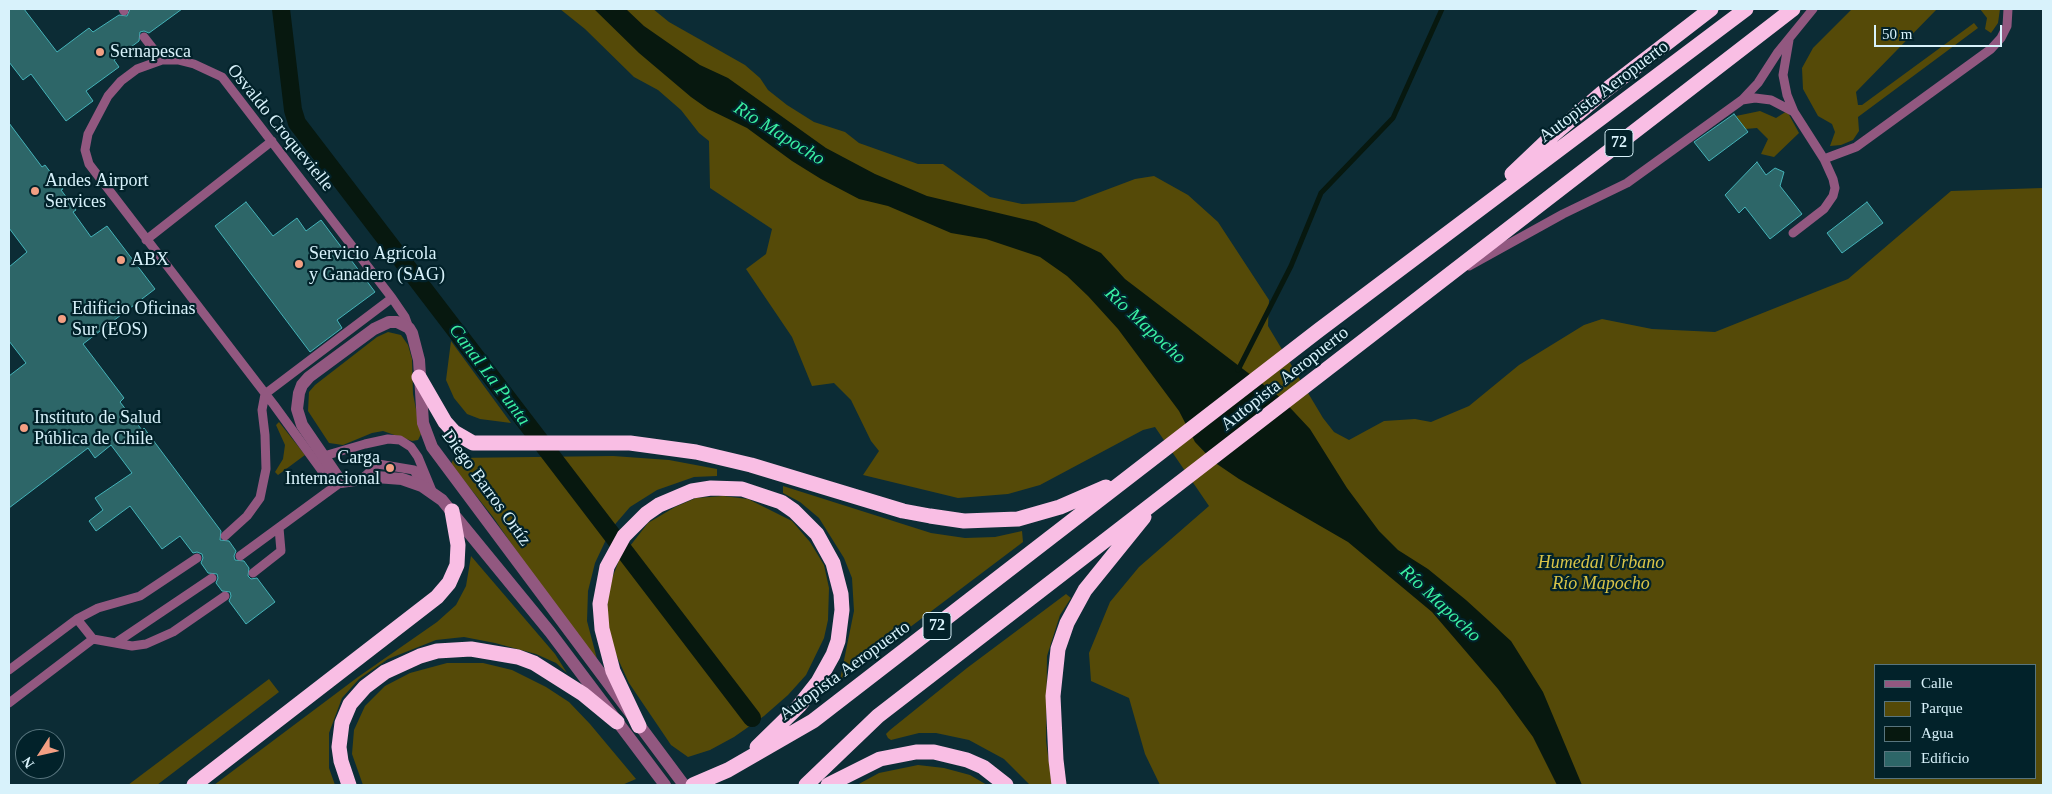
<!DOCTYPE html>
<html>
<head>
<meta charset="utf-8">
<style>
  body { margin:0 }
  #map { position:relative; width:2052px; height:794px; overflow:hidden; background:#0c2c35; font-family:"Times New Roman",serif }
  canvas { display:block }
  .frame { position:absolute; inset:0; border:10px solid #d8f2fb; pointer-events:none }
  .legend { position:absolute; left:1874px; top:664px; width:162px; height:115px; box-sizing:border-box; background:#02222a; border:1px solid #58757e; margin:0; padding:6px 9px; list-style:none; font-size:15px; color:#d8f2fb }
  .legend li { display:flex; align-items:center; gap:10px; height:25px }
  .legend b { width:25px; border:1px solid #58757e }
  .north { position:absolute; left:15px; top:729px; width:50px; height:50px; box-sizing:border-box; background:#02222a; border:1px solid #58757e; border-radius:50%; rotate:235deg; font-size:14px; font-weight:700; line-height:20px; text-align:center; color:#d8f2fb }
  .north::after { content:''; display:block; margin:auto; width:18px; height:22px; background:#f39f83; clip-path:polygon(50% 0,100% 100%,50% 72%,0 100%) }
  .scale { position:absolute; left:1874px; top:25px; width:128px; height:22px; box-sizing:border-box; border:2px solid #d8f2fb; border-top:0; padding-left:6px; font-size:15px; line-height:18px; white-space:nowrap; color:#d8f2fb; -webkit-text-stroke:4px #02222a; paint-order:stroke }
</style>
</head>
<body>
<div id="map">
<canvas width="2052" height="794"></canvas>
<div class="frame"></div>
<ul class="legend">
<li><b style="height:6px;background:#925880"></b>Calle</li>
<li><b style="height:14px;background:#554a08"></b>Parque</li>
<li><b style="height:14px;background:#07180f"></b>Agua</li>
<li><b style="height:14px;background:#2d6668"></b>Edificio</li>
</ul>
<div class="north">N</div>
<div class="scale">50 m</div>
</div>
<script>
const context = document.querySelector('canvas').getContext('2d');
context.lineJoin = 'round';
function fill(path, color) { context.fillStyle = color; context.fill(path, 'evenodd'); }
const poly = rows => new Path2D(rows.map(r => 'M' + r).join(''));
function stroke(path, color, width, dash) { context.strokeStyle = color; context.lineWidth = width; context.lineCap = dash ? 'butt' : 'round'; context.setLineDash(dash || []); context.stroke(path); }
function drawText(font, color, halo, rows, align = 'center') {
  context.font = font + ' "Times New Roman",serif'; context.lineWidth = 4.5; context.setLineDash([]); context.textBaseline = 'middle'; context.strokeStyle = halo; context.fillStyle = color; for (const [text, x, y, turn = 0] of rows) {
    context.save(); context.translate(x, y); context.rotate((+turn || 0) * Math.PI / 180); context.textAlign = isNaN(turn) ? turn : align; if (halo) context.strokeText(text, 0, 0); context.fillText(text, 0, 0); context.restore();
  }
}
fill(poly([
  [560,9,653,9,669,22,745,65,760,78,768,90,787,105,814,122,845,132,859,143,918,164,943,164,990,197,1022,204,1074,202,1135,179,1154,176,1188,195,1218,222,1269,300,1268,326,1323,418,1334,432,1349,440,1384,421,1415,419,1431,422,1469,406,1519,365,1584,325,1602,319,1652,329,1715,332,1848,279,1951,191,2043,188,2043,785,1160,785,1145,754,1129,698,1091,681,1089,653,1110,602,1139,567,1209,506,1155,427,1143,430,1040,485,1008,494,958,498,863,475,879,451,871,441,851,400,834,383,812,386,792,337,746,269,766,254,772,229,710,188,709,141,699,133,681,110,658,90,634,77,585,29],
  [1876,665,2036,665,2036,778,1876,778],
  [1852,9,1937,9,1856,92,1858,105,1862,105,1974,23,1978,28,1858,117,1859,131,1853,140,1841,145,1830,146,1835,132,1832,124,1818,116,1803,89,1802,68,1813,48],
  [1980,9,2000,9,1998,23,1991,33,1985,29,1987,18],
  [1760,111,1776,118,1787,111,1799,133,1774,157,1761,154,1768,139,1757,128,1745,129,1736,116],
  [388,332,401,335,408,345,412,359,413,394,421,434,418,440,412,441,383,431,372,433,343,445,329,443,308,411,309,392,315,385,377,337],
  [451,341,511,423,480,419,467,414,454,398,446,380],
  [279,422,305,455,278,475,275,472,283,459,285,445,276,425],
  [613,456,669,460,717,469,717,476,694,477,657,490,630,507,611,529,595,563,588,591,587,621,597,659,548,597,493,517,451,464,454,458],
  [783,486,931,533,965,538,995,537,1022,531,1023,542,840,680,854,611,852,578,844,558,819,518,800,502,783,493],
  [723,496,748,499,792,521,810,542,824,565,829,588,828,620,824,638,806,675,788,695,764,716,734,737,710,750,688,757,671,745,629,683,618,659,610,639,606,615,610,584,619,560,648,523,675,507,696,498],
  [471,556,555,654,567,673,556,663,536,654,495,643,464,637,436,640,388,659,359,679,342,698,329,733,329,768,335,785,214,785,358,677,437,622,456,605,466,586],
  [1066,594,1071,598,1060,615,1047,656,1046,741,1052,785,1030,785,1004,759,969,740,936,733,919,733,891,740,888,738,886,734,890,730,967,668],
  [447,663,483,663,512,670,546,687,569,702,590,724,636,779,622,785,363,785,352,754,354,730,365,706,385,686,410,673],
  [269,679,279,692,157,785,128,785],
  [918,765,944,768,970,775,987,785,857,785,879,773]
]), '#554a08');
fill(poly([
  [594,9,626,9,644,26,700,65,728,78,826,148,875,174,927,196,1036,222,1101,253,1125,279,1281,398,1310,429,1347,488,1379,531,1398,550,1428,569,1466,600,1511,641,1543,692,1582,785,1557,785,1533,737,1498,689,1432,612,1348,542,1239,479,1214,462,1195,442,1179,411,1118,329,1088,296,1067,276,1040,257,986,239,951,233,888,206,859,199,821,179,792,161,747,128,708,109,691,97,639,53]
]), '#07180f');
stroke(poly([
  [1238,370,1291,266,1321,193,1393,118,1442,9]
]), '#07180f', 5);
stroke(poly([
  [281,9,293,110,297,123,752,718]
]), '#07180f', 18);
const building = poly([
  [9,9,24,9,57,52,89,28,93,32,119,15,127,16,130,9,182,9,149,33,144,31,140,32,139,41,114,60,119,67,86,91,93,101,66,121,31,74,23,80,9,62,9,9],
  [1734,114,1748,132,1709,161,1694,142,1734,114],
  [9,123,42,167,45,165,63,189,61,190,76,210,73,212,91,237,107,226,155,289,83,344,124,398,120,402,142,430,144,428,221,531,220,540,229,541,236,551,234,556,235,560,244,561,249,568,248,576,251,579,257,578,275,602,246,624,229,601,231,596,230,592,222,591,216,583,218,578,217,574,208,573,201,563,203,558,202,554,197,552,193,553,180,536,162,549,130,506,96,531,89,521,103,510,95,498,132,473,111,445,95,458,88,448,9,508,9,376,26,363,9,341,9,267,27,252,9,228,9,123],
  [1757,162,1766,175,1775,168,1784,172,1780,186,1802,214,1770,239,1745,207,1739,213,1725,195,1757,162],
  [246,202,273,236,297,218,306,231,321,220,375,292,337,320,342,328,310,352,215,226,246,202],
  [1867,202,1883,223,1842,253,1827,233,1867,202]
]);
fill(building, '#2d6668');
stroke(building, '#44b3b9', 1);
stroke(poly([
  [123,9,124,11],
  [144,37,162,60],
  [1789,40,1783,75,1787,95,1794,112,1824,159,1856,147,1991,49,2001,38,2007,26,2008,9],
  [1742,100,1755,98,1771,100,1794,112],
  [1793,233,1824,209,1833,196,1835,188,1833,179,1824,159],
  [146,240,272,141],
  [1469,266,1563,214,1627,183,1742,100,1758,83,1778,52,1813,9],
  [265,394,392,298],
  [324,456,365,444,388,439,400,440,411,447,418,457,432,491],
  [363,478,378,464,414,470,422,486],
  [225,536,247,516,260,498,266,469,265,435,262,410,265,394],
  [240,556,341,482,325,475,274,405,89,164,85,150,88,134,108,96,121,81,137,69,162,60,178,60,194,64,222,77,392,298,405,317,409,328],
  [253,573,281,551,279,528],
  [77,619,93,639],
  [117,642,212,578],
  [9,670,77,619,98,608,140,596,197,558],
  [9,703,93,639,132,646,146,644,173,632,225,596]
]), '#925880', 9);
stroke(poly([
  [665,785,550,632,442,500,422,486,402,479,376,477,341,482,302,425,297,409,299,393,302,385,309,377,374,329,389,322,397,322,409,328,412,333,419,360,423,423,432,447,684,785]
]), '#925880', 12);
stroke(poly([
  [1512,174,1553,135,1602,93,1711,9],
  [419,377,445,422,454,432,473,443,630,443,696,452,751,465,903,511,930,516,964,521,1018,519,1060,507,1106,487],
  [639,726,613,671,602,629,600,604,607,567,624,536,646,514,659,505,692,491,711,488,742,489,781,502,794,511,817,534,833,563,841,594,842,610,838,641,833,655,818,682,799,706,757,747],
  [194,785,437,597,449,583,457,565,458,545,452,511],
  [349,785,341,761,339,747,342,723,350,704,365,687,385,672,420,656,437,651,471,649,518,657,534,663,583,694,617,722],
  [693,785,728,770,813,721,1319,330,1746,9],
  [806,785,878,716,1793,9],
  [828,785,880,759,916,752,934,752,967,760,983,767,1006,785],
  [1059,785,1056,760,1053,696,1058,649,1067,623,1085,590,1144,517]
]), '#f9bee4', 15);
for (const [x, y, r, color] of [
  [100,52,5,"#f39f83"],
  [35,191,5,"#f39f83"],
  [121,260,5,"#f39f83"],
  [299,264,5,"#f39f83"],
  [62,319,5,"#f39f83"],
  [24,428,5,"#f39f83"],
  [390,468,5,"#f39f83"]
]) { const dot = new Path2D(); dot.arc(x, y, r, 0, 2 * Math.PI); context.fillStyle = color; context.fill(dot); stroke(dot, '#02222a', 2); }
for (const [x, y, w] of [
  [1619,143,28],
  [937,626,28]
]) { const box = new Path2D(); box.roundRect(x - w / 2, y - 13.5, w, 27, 4); context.fillStyle = '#02222a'; context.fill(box); stroke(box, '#d8f2fb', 1); }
drawText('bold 16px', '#d8f2fb', null, [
  ["72",1619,143],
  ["72",937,626]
]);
drawText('18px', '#d8f2fb', '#02222a', [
  ["Sernapesca",110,52],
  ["Andes Airport",45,181],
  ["Services",45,202],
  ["Servicio Agrícola",309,254],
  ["y Ganadero (SAG)",309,275],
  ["ABX",131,260],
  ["Edificio Oficinas",72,309],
  ["Sur (EOS)",72,330],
  ["Instituto de Salud",34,418],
  ["Pública de Chile",34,439],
  ["Carga",380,458,"right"],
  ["Internacional",380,479,"right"]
], 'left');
drawText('18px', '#d8f2fb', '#02222a', [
  ["Autopista Aeropuerto",1604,92,-37],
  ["Osvaldo Croquevielle",280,128,51],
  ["Autopista Aeropuerto",1285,379,-38],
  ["Diego Barros Ortíz",486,488,54],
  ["Autopista Aeropuerto",845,671,-36]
]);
drawText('italic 18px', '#d8c448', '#02222a', [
  ["Humedal Urbano",1601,563],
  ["Río Mapocho",1601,584]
]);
drawText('italic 19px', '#3aefa3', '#02222a', [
  ["Río Mapocho",779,134,32],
  ["Río Mapocho",1145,326,43],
  ["Canal La Punta",489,375,53],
  ["Río Mapocho",1440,604,43]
]);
</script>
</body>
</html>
